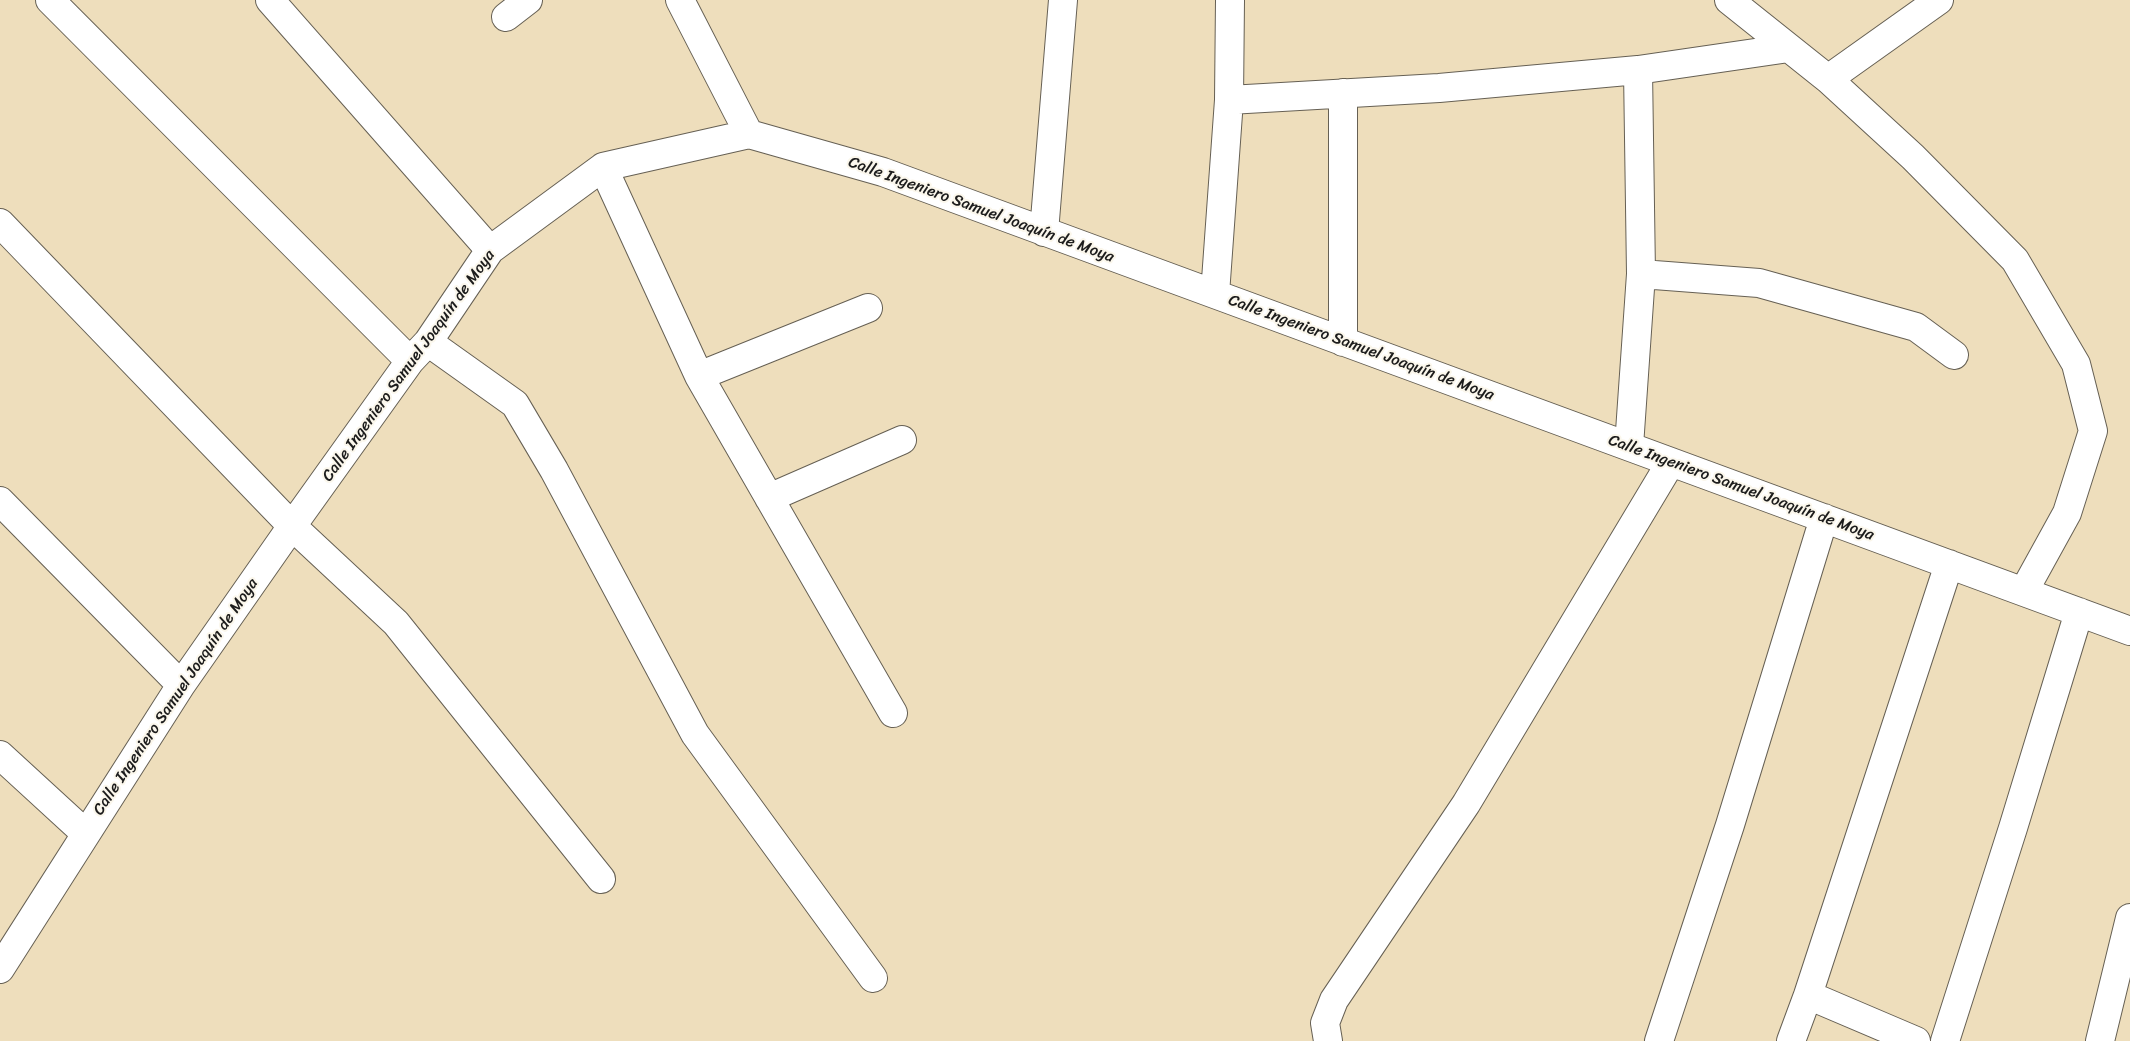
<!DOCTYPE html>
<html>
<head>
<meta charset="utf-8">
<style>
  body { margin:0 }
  canvas { display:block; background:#eedebc }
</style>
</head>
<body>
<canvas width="2130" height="1041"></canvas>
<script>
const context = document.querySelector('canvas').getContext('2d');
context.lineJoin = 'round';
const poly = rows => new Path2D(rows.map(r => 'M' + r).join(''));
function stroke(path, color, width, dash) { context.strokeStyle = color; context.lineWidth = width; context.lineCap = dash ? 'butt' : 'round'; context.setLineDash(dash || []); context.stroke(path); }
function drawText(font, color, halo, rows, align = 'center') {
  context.font = font + ' Sriracha,sans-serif'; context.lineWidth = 4; context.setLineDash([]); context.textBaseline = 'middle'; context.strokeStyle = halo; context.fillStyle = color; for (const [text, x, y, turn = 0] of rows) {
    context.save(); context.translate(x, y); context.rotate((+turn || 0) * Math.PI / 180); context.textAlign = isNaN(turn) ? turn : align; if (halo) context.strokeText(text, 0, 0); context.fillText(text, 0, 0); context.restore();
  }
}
const minor = poly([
  [50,0,410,361],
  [270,0,490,250],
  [680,0,749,134],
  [1729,0,1828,79,1913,157,2015,260,2076,364,2093,431,2067,513,2024,591],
  [506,17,528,0],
  [1828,79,1939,0],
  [1343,93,1343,342],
  [1229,100,1439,88,1638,70,1789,48],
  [603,167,699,376,893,713],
  [0,223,292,526,396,623,601,879],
  [1044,232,1063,0],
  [1641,274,1759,283,1916,327,1954,355],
  [1215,294,1229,100,1230,0],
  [428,342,515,404,554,470,695,734,873,978],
  [699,376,868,308],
  [1629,446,1641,274,1638,70],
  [769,498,902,440],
  [0,501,181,685],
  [0,755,85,833],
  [0,969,181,685,292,526,410,361,428,342,490,250,603,167,749,134,883,172,2130,631],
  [1808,995,1916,1041],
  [1328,1041,1325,1023,1334,1000,1466,804,1671,462],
  [1659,1041,1730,825,1824,518],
  [1791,1041,1808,995,1949,564],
  [1945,1041,2013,828,2079,612],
  [2100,1041,2130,918]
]);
stroke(minor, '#666054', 30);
stroke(minor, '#fff', 28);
drawText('16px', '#1c1c1c', '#fbf7ec', [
  ["Calle Ingeniero Samuel Joaquín de Moya",981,210,20],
  ["Calle Ingeniero Samuel Joaquín de Moya",1361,348,20],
  ["Calle Ingeniero Samuel Joaquín de Moya",409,366,-54],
  ["Calle Ingeniero Samuel Joaquín de Moya",1741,488,20],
  ["Calle Ingeniero Samuel Joaquín de Moya",176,697,-56]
]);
</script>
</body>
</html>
